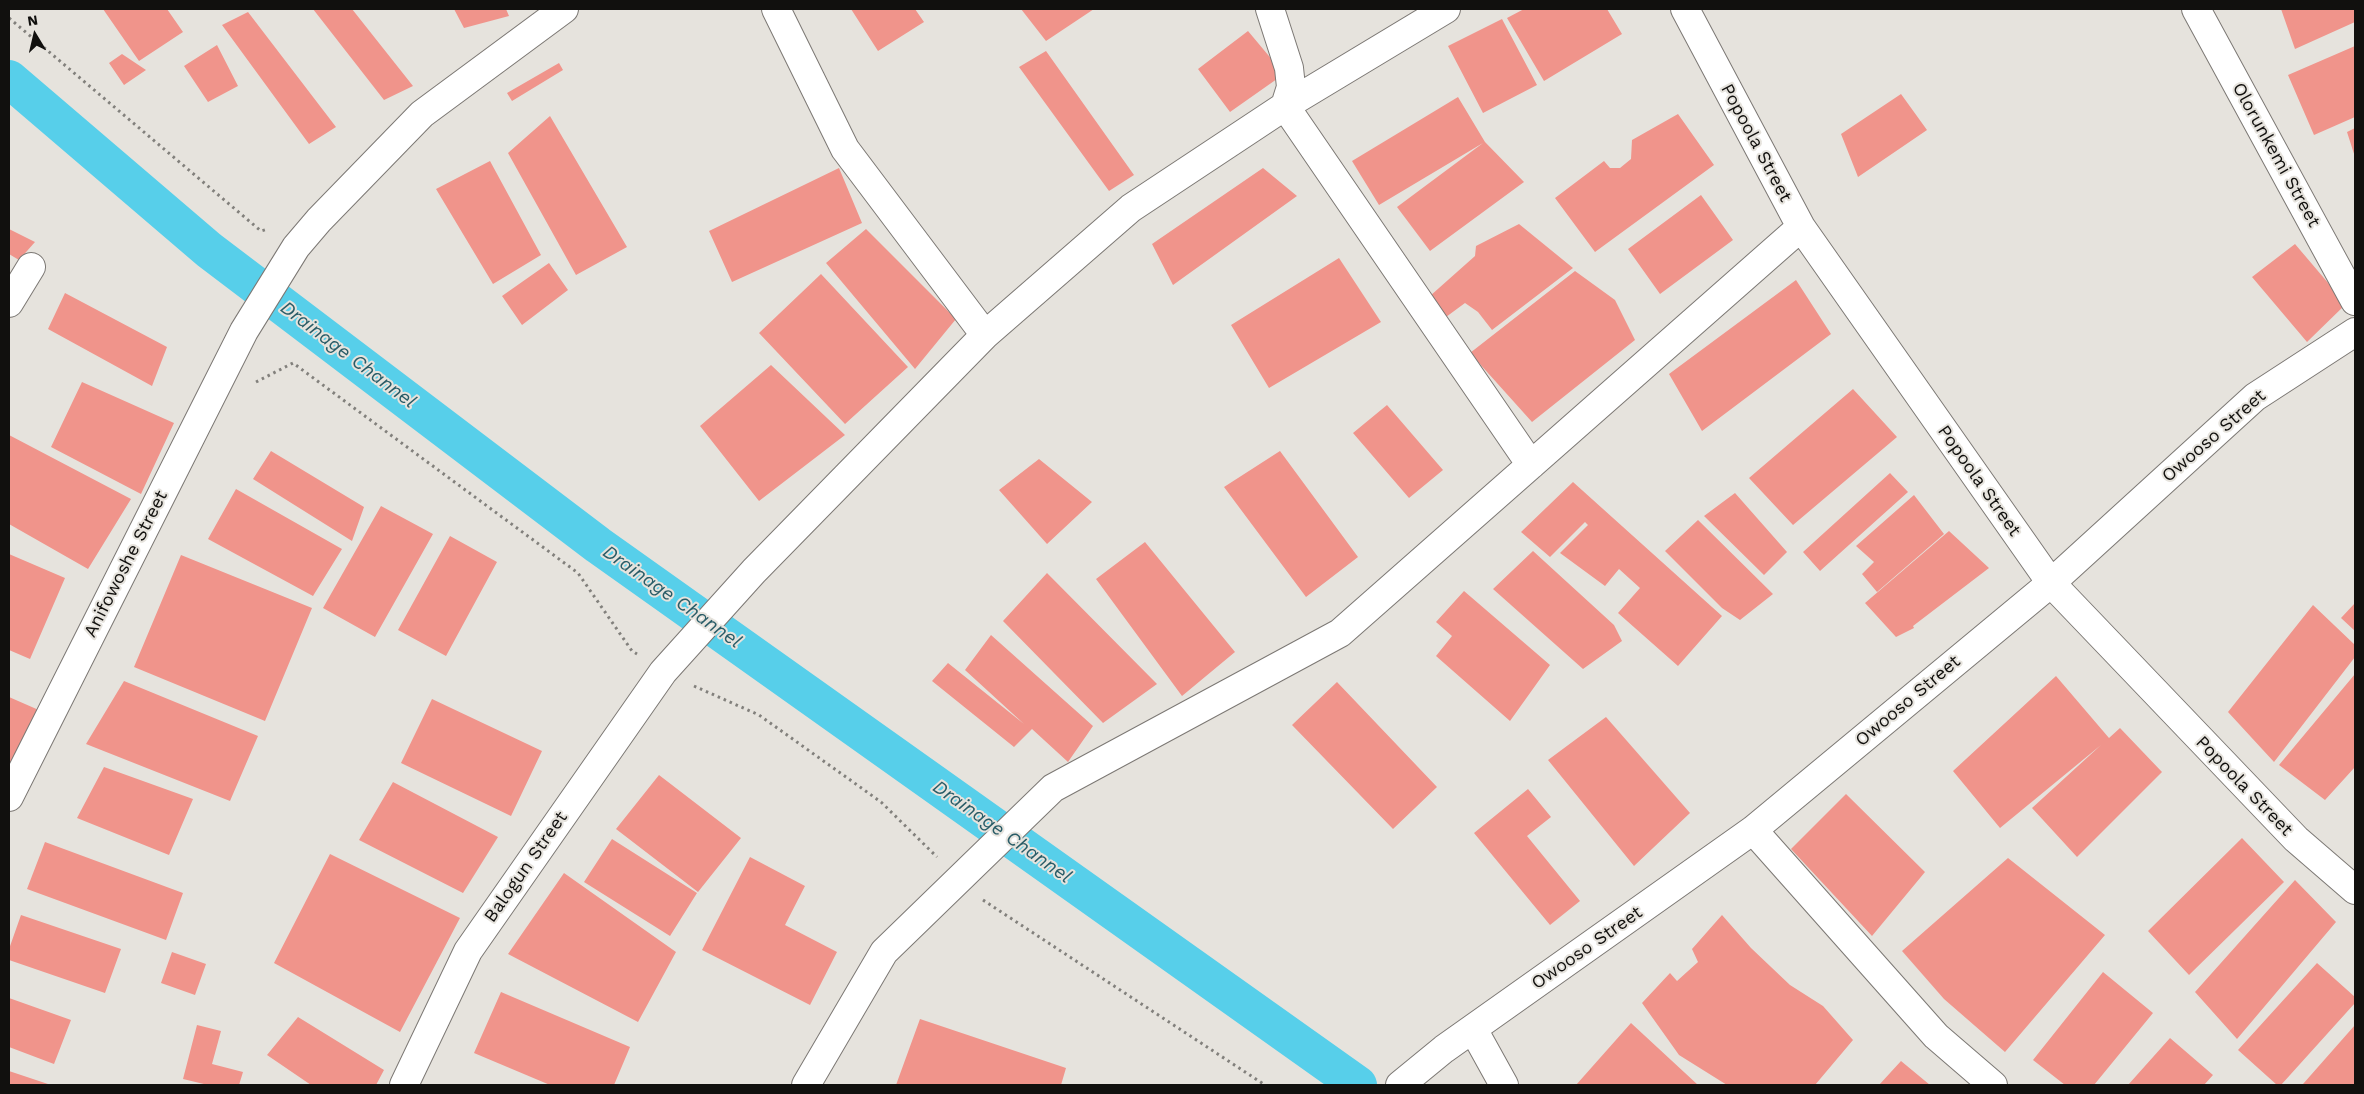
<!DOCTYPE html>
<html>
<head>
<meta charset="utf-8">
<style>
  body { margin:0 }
  #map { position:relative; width:2364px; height:1094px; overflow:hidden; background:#e6e3dd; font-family:"Work Sans",sans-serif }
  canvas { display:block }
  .frame { position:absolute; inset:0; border:10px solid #11100e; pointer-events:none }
  .north { position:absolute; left:10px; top:10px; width:50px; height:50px; -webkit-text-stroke:4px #e6e3dd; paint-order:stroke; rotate:351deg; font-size:14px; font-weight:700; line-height:20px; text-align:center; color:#11100e }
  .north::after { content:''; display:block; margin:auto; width:18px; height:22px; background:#11100e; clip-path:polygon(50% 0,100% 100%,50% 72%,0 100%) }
</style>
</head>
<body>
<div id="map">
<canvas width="2364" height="1094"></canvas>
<div class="frame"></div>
<div class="north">N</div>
</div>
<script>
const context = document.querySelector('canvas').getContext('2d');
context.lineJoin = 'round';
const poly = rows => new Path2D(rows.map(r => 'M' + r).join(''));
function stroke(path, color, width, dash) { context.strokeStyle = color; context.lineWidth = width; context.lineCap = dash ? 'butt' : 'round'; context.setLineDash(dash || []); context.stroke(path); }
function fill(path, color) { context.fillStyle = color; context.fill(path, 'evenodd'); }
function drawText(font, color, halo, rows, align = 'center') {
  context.font = font + ' "Work Sans",sans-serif'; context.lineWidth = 4; context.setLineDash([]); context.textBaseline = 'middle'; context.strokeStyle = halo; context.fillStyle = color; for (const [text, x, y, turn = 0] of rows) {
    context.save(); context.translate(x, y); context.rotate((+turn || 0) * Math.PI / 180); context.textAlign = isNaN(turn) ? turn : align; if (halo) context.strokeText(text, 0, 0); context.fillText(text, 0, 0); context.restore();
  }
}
stroke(poly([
  [9,79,209,250,598,545,1358,1085]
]), '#57cfea', 38);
fill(poly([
  [103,9,167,9,183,32,139,61],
  [313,9,352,9,413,86,384,100],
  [454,9,506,9,509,16,464,28],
  [851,9,915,9,924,22,878,51],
  [1021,9,1094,9,1046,41],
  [1524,9,1607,9,1622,34,1544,81,1507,18],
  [2281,9,2355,9,2355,22,2295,49],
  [248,12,336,127,309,144,222,25],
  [1502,19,1537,85,1483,113,1448,46],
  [1248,31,1284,74,1230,112,1198,69],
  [217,45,238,86,208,102,184,66],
  [2355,46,2355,117,2314,135,2288,75],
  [1046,51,1134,175,1109,191,1019,67],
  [122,54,146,70,124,85,109,63],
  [559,63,563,70,512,101,507,93],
  [1901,94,1927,130,1858,177,1841,134],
  [1458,97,1485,142,1524,182,1430,251,1397,207,1483,143,1379,205,1352,161],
  [1678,114,1714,165,1595,252,1555,198,1604,161,1610,168,1620,168,1631,159,1632,140],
  [550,116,627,247,576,275,508,153],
  [2355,128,2355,157,2347,132],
  [490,161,541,255,493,284,436,189],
  [839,168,862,223,732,282,709,231],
  [1263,168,1297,196,1173,285,1152,244],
  [1701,195,1733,240,1660,294,1628,249],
  [1519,224,1573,268,1492,330,1478,312,1465,303,1446,317,1430,296,1475,256,1476,246],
  [9,229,35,242,19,260,9,254],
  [866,229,956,319,915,369,826,263],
  [2295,244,2346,304,2307,342,2252,277],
  [1339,258,1381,322,1269,388,1231,325],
  [549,263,568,290,522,325,502,296],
  [1575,271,1615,300,1635,340,1532,422,1470,353],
  [821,274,908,367,845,424,759,333],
  [1796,280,1831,334,1702,431,1669,374],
  [65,293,167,347,152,386,48,329],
  [771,365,845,435,759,501,700,426],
  [82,382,174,423,141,494,51,447],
  [1853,389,1897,437,1793,525,1749,478],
  [1387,405,1443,470,1409,498,1353,433],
  [9,435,131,499,88,569,9,524],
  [271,451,364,507,352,541,253,479],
  [1280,451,1358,557,1306,597,1224,487],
  [1039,459,1092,502,1047,544,999,490],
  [1890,473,1908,492,1820,571,1803,552],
  [1573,482,1722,616,1678,666,1618,613,1640,588,1619,569,1605,586,1560,553,1588,525,1585,522,1550,557,1521,532],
  [236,489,342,549,313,596,208,539],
  [1735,493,1787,552,1764,575,1704,516],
  [1914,495,1944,534,1877,592,1862,574,1874,562,1856,546],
  [381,506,433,534,375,637,323,608],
  [1698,520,1773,594,1740,620,1722,608,1665,551],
  [1949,531,1989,568,1913,626,1914,628,1896,637,1865,603],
  [450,536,497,562,446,656,398,630],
  [1145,542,1235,652,1182,696,1096,579],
  [1533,551,1614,625,1622,641,1583,669,1493,589],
  [9,554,65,578,30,659,9,650],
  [181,555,312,608,265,721,134,667],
  [1047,573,1157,684,1103,723,1003,621],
  [1464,591,1550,665,1510,721,1436,656,1452,636,1436,622],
  [2355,603,2355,631,2341,618],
  [2313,605,2355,645,2355,657,2274,762,2228,712],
  [991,635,1093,726,1068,762,1032,729,1014,747,932,681,948,663,1024,724,965,670],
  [2355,674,2355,767,2325,800,2279,765],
  [2056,676,2109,738,2120,728,2162,772,2077,857,2032,808,2101,745,2000,828,1953,771],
  [124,681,258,736,230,801,86,744],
  [1337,682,1437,787,1393,829,1292,725],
  [9,697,41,711,9,781],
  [432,699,542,751,511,816,401,763],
  [1606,717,1690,813,1634,866,1548,760],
  [104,767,193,799,169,855,77,818],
  [659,775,741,838,698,892,616,829],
  [393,782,498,837,463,893,359,840],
  [1528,789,1551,817,1527,836,1580,901,1550,925,1474,833],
  [1846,794,1925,872,1872,936,1791,849],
  [2242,838,2284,882,2189,975,2148,931],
  [612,839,697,893,670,936,584,882],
  [45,842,183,893,166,940,27,889],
  [330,854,460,918,400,1032,274,963],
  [750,857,805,886,785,925,837,952,810,1005,702,950],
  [2008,858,2105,935,2005,1052,1944,999,1902,951],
  [564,873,676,952,638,1022,508,954],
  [2295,880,2336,922,2237,1039,2195,992],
  [21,915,121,949,105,993,9,960,9,949],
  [1722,915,1751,948,1790,985,1823,1006,1853,1040,1815,1085,1727,1085,1679,1055,1642,1003,1670,973,1677,981,1698,962,1692,949],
  [172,952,206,964,195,995,161,983],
  [2317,963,2355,997,2355,1003,2281,1085,2277,1085,2238,1050],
  [2103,972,2153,1013,2094,1085,2065,1085,2033,1060],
  [501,992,630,1047,614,1085,550,1085,474,1053],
  [9,998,71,1020,54,1064,9,1047],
  [298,1017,384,1070,376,1085,311,1085,267,1055],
  [920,1019,1066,1068,1061,1085,896,1085],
  [1631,1023,1698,1085,1576,1085],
  [197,1025,221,1031,212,1064,243,1072,239,1085,208,1085,183,1079],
  [2355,1025,2355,1085,2305,1085,2303,1084],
  [2170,1038,2213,1075,2204,1085,2128,1085],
  [1901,1061,1930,1085,1879,1085],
  [9,1071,51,1085,9,1085]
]), '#f0948b');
const minor = poly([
  [776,9,845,149,985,335],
  [1270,9,1289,68,1291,87,1285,106,1531,465],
  [1685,9,1801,227,2051,583,2296,839,2355,890],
  [2196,9,2355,301],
  [9,303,31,267],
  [9,797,244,331,296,247,319,220,422,114,564,9],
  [1753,830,1936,1036,1993,1085],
  [1473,1029,1504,1085],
  [404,1085,468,951,663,672,754,571,985,335,1131,208,1285,106,1446,9],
  [806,1085,884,952,1053,788,1340,633,1801,227],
  [1400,1085,1444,1049,1753,830,2051,583,2255,397,2355,332]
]);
stroke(minor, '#7c7874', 30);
stroke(poly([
  [9,18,261,231,268,229],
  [256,382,293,363,578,573,632,651,637,654],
  [694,686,759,715,881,802,937,857],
  [983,900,1265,1085]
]), '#82807c', 3, [2.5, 4]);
stroke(minor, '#fff', 28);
drawText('18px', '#11100e', '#e6e3dd', [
  ["Popoola Street",1756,143,62],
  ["Olorunkemi Street",2276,155,61],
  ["Owooso Street",2214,436,-41],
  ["Popoola Street",1979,481,55],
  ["Anifowoshe Street",126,564,-63],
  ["Owooso Street",1908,701,-40],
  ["Popoola Street",2244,786,46],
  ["Balogun Street",526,867,-55],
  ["Owooso Street",1587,948,-35]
]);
drawText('italic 19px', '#295c67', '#e6e3dd', [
  ["Drainage Channel",348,355,37],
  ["Drainage Channel",672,597,35],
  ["Drainage Channel",1002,832,35]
]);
</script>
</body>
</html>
